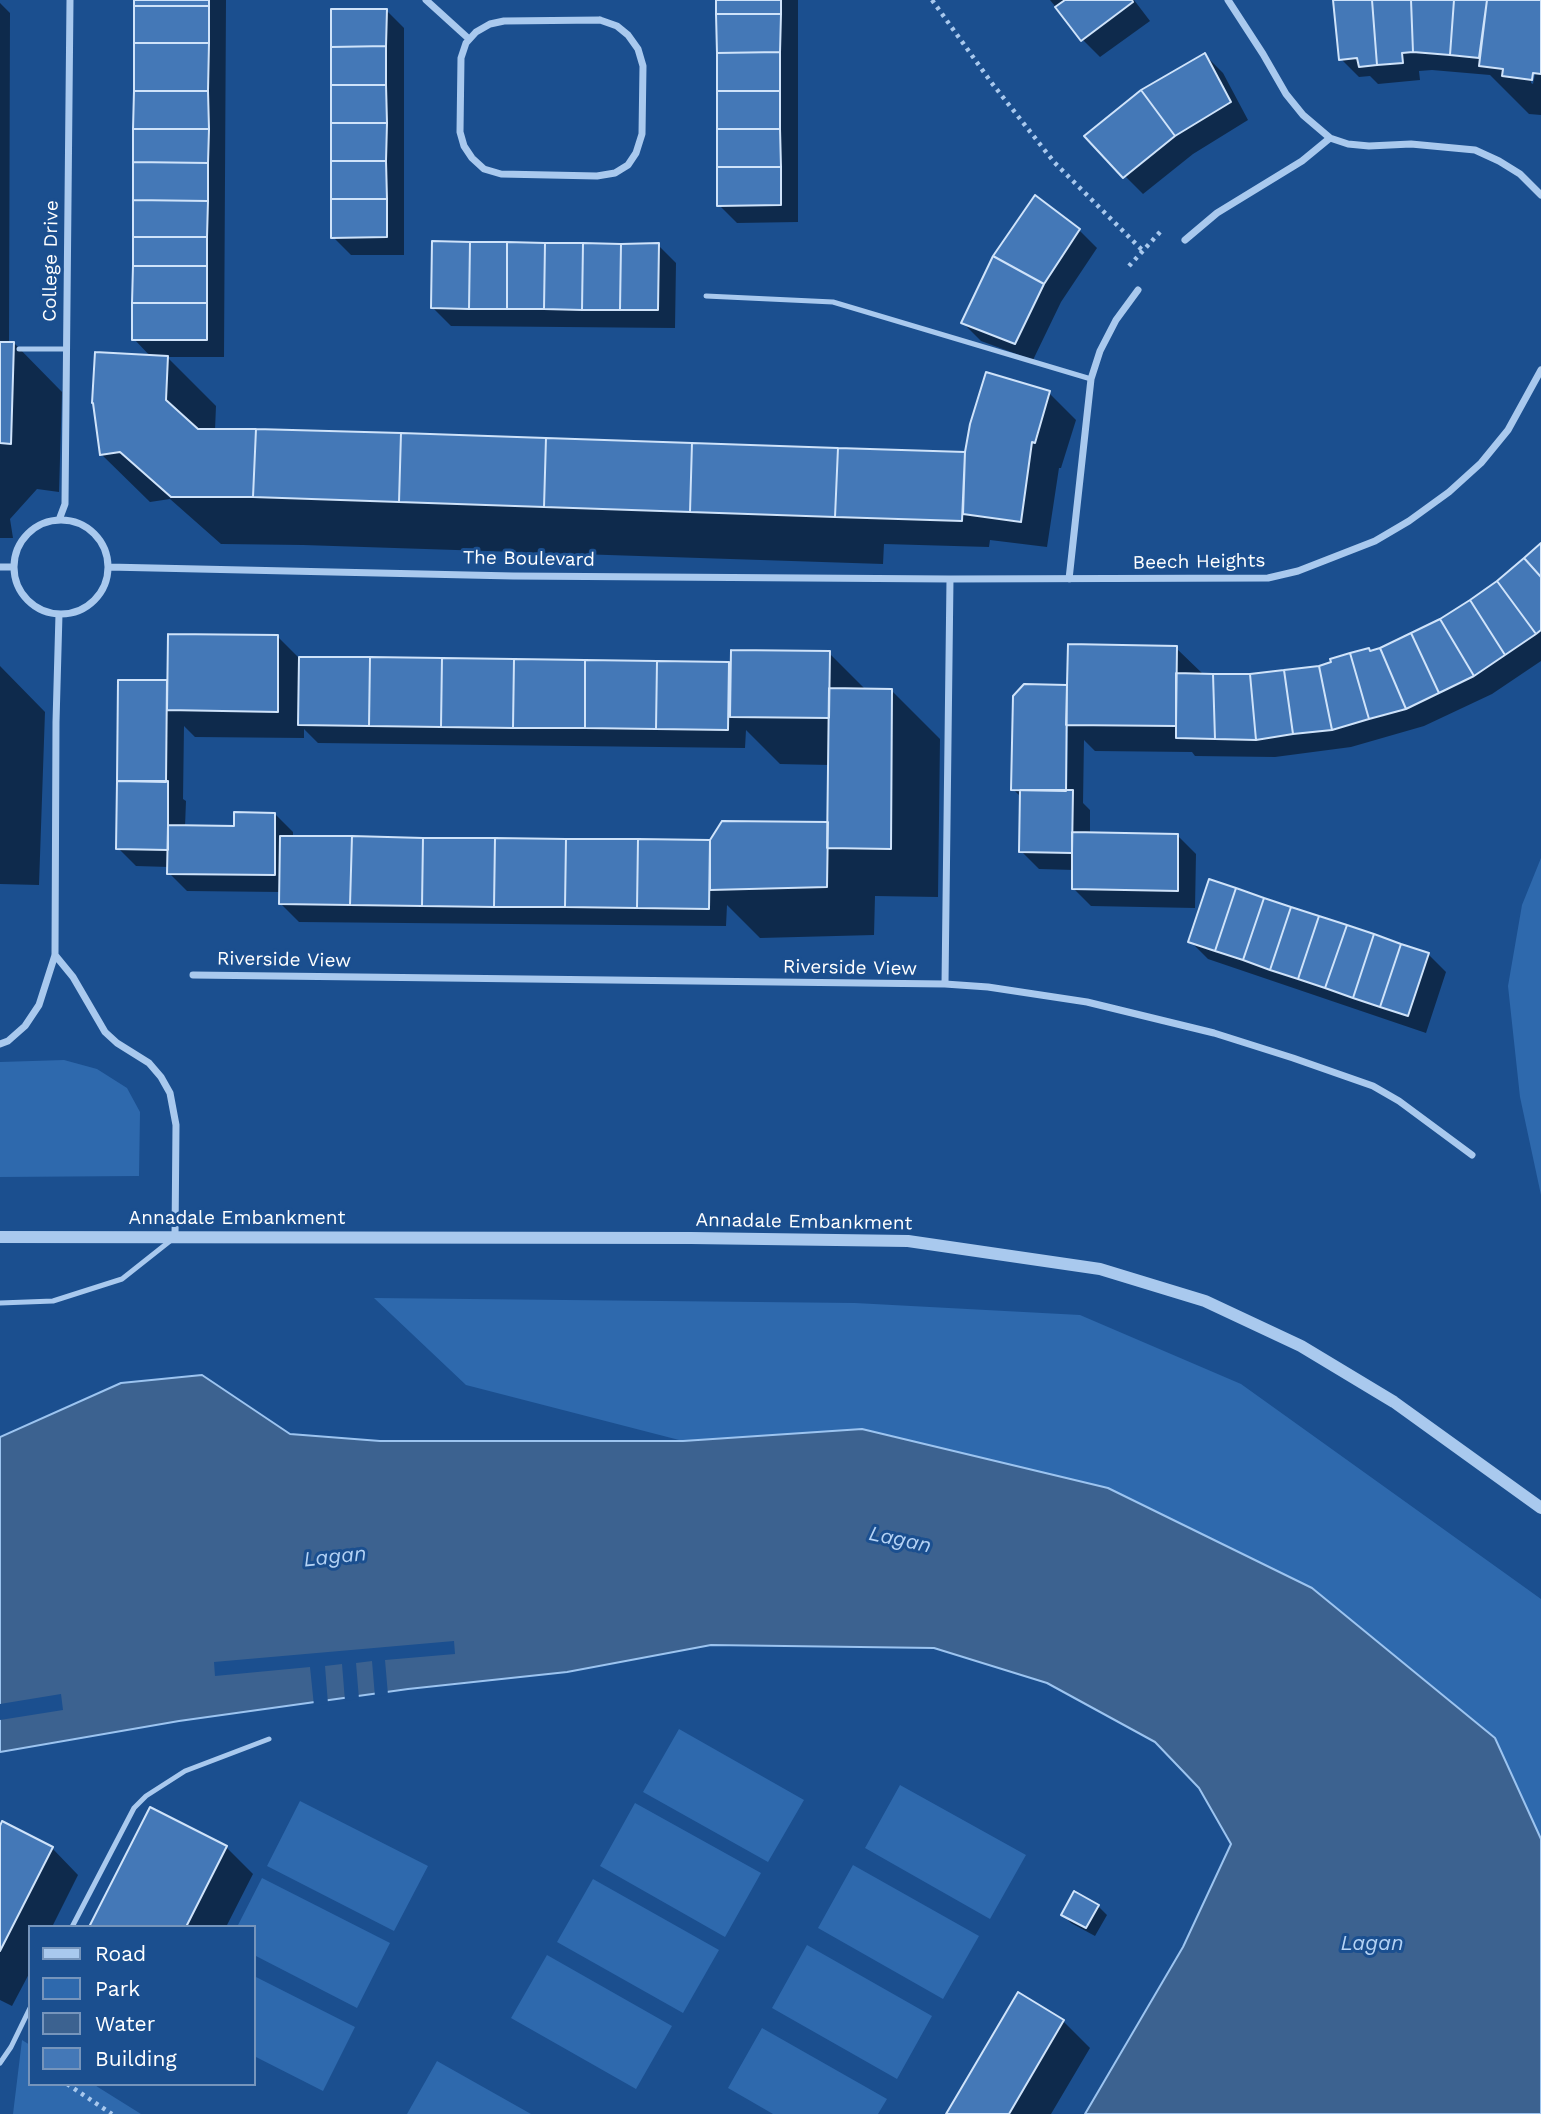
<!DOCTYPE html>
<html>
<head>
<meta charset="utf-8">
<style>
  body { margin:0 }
  #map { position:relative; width:1541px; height:2114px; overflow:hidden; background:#1b4f8f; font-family:"Work Sans",sans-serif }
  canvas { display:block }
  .legend { position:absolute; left:28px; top:1925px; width:228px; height:161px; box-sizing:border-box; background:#1b4f8f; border:2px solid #7695bc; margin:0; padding:9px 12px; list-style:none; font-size:21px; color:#fff }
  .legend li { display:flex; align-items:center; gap:14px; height:35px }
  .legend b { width:35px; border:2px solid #7695bc }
</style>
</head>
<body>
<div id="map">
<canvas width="1541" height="2114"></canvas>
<ul class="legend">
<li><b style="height:9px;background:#a9c9ee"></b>Road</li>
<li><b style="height:19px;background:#2e69ad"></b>Park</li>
<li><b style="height:19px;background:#3c6290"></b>Water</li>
<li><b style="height:19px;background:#4478b7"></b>Building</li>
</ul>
</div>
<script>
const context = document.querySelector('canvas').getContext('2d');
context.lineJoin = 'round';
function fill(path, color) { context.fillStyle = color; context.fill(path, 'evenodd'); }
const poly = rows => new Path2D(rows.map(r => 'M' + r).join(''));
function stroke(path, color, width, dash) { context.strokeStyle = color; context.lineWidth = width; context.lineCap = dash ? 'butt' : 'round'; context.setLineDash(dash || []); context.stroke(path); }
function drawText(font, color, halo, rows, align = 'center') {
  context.font = font + ' "Work Sans",sans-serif'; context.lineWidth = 6; context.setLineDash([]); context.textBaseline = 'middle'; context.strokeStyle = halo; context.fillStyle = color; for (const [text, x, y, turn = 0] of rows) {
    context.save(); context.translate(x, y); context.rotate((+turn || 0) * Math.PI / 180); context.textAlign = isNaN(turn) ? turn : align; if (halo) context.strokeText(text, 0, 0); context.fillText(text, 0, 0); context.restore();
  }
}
fill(poly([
  [1541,858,1541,1195,1520,1097,1508,986,1522,905],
  [64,1060,97,1069,127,1088,140,1112,139,1176,0,1177,0,1062],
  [374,1298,855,1303,1080,1315,1241,1384,1541,1599,1541,1839,1495,1738,862,1429,683,1441,466,1385],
  [679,1729,804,1800,768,1862,643,1792],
  [900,1785,1026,1855,990,1919,865,1848],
  [300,1801,428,1866,394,1931,267,1866],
  [635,1803,761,1873,725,1937,600,1866],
  [853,1865,979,1936,943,1999,818,1928],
  [262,1878,390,1943,357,2008,254,1955,254,1927,237,1927],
  [593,1879,719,1950,683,2013,557,1942],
  [807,1945,932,2016,897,2079,772,2008],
  [547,1955,672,2026,636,2089,511,2018],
  [254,1976,355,2027,323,2091,254,2056],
  [762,2028,887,2099,878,2114,773,2114,728,2088],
  [22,2040,30,2045,30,2084,93,2084,141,2114,13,2114],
  [437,2061,531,2114,407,2114]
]), '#2e69ad');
const water = poly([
  [202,1375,290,1434,380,1441,683,1441,862,1429,1108,1488,1312,1588,1495,1738,1541,1839,1541,2114,1085,2114,1183,1947,1231,1844,1199,1788,1155,1742,1047,1683,934,1648,711,1645,567,1672,408,1689,179,1721,0,1752,0,1437,121,1383,202,1375]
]);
fill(water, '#3c6290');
stroke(water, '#9cc4f0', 2);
fill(poly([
  [454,1641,455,1654,385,1660,388,1695,375,1697,372,1661,356,1663,359,1699,345,1701,342,1664,325,1666,328,1704,314,1706,310,1667,215,1676,214,1662],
  [61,1694,63,1710,0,1720,0,1704]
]), '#1b4f8f');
fill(poly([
  [136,0,226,0,224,357,167,357,216,406,215,430,966,454,1049,393,1076,420,1061,468,1059,468,1047,547,990,540,989,547,884,544,883,564,303,545,221,544,170,499,150,502,101,454,151,357,134,339],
  [718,0,798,0,798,222,737,223,719,205],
  [1050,0,1134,0,1150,21,1100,57,1082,39],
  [1335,0,1541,0,1541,115,1529,114,1490,75,1432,70,1419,71,1420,80,1378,84,1370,76,1359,77,1341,59],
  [1537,65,1533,84,1531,83,1531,75],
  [0,3,10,13,9,344,14,343,62,392,59,492,37,489,10,519,13,538,0,538],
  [386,10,404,28,404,255,351,255,333,237],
  [1205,55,1223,73,1248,120,1193,154,1143,194,1125,176],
  [1079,230,1097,248,1061,302,1033,360,981,341,963,323],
  [658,245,676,263,675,328,451,326,433,308],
  [1541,546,1541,661,1492,694,1424,726,1351,747,1275,757,1195,756,1192,752,1095,751,1084,740,1083,803,1090,810,1090,834,1178,836,1196,854,1195,908,1091,906,1073,888,1074,870,1039,869,1021,851,1022,798,1013,789,1066,687,1176,648,1204,675,1251,676,1319,667,1371,652,1441,620,1498,583],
  [1065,721,1068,724,1067,799,1064,799],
  [278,637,299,658,728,663,732,667,829,653,866,690,892,691,940,739,938,897,875,896,874,935,760,938,727,905,726,926,299,922,281,904,281,892,187,891,169,873,169,867,136,866,118,848,120,682,169,682],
  [184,726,195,737,304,738,304,729,318,743,745,748,746,730,780,764,830,765,829,824,711,842,293,838,293,832,275,814,236,827,185,827,186,801,183,799],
  [0,666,45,712,39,885,0,884],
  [1190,941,1428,954,1446,972,1426,1033,1208,959],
  [0,1830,52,1848,78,1875,52,1927,30,1927,30,1972,12,2006,0,2000],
  [226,1847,253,1874,226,1927,91,1927],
  [1098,1906,1107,1915,1095,1936,1071,1923,1063,1915],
  [1019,1995,1063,2021,1090,2048,1051,2114,948,2114]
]), '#0007');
const building = poly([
  [134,0,209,0,209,6,134,6,134,0],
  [716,0,781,0,781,14,716,14,716,0],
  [1065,0,1132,0,1133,2,1081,41,1055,7,1065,0],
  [1333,0,1372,0,1377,65,1359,67,1357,58,1339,60,1333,0],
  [1372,0,1411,0,1413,52,1402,53,1403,63,1377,65,1372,0],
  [1411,0,1454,0,1450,55,1413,52,1411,0],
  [1454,0,1487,0,1479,58,1450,55,1454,0],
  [1487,0,1541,0,1541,74,1533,73,1532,80,1502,76,1503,69,1479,66,1487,0],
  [134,6,209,6,209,43,134,43,134,6],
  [331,9,387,9,386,46,331,47,331,9],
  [716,14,781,14,780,52,717,53,716,14],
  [134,43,209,43,208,91,134,91,134,43],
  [386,46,386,85,331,85,331,47,386,46],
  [780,52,780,91,717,91,717,53,780,52],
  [1205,53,1231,102,1175,136,1141,90,1205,53],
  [331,85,386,85,387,123,331,123,331,85],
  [1141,90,1175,136,1123,178,1084,136,1141,90],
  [134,91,208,91,209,129,133,129,134,91],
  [717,91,780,91,780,129,717,129,717,91],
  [331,123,387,123,386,161,331,161,331,123],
  [133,129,209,129,208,163,133,162,133,129],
  [717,129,780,129,781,167,717,167,717,129],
  [331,161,386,161,387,199,331,199,331,161],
  [133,162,208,163,208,201,133,200,133,162],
  [717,167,781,167,781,205,717,206,717,167],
  [1035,195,1080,229,1044,284,993,256,1035,195],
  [331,199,387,199,387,237,331,238,331,199],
  [133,200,208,201,207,237,133,237,133,200],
  [133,237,207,237,207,266,133,266,133,237],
  [432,241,470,242,469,309,431,308,432,241],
  [470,242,507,242,507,309,469,309,470,242],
  [507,242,545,243,544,309,507,309,507,242],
  [545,243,583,243,582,310,544,309,545,243],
  [583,243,621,244,620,310,582,310,583,243],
  [659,243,658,310,620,310,621,244,659,243],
  [993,256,1044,284,1015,344,961,323,993,256],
  [133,266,207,266,207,303,132,303,133,266],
  [132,303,207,303,207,340,132,340,132,303],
  [0,342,14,342,11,444,0,443,0,342],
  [95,352,168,356,166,400,198,429,256,429,253,497,171,497,120,452,100,455,93,403,92,403,95,352],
  [986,372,1050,391,1035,443,1032,442,1021,522,963,514,965,452,970,424,986,372],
  [256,429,401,433,399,502,253,497,256,429],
  [401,433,546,438,544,507,399,502,401,433],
  [546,438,692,443,690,512,544,507,546,438],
  [692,443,838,448,835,517,690,512,692,443],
  [838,448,965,452,962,521,835,517,838,448],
  [1541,543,1541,577,1524,558,1541,543],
  [1524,558,1541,577,1541,630,1536,634,1497,581,1524,558],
  [1497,581,1536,634,1505,655,1470,600,1497,581],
  [1470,600,1505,655,1474,676,1440,619,1470,600],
  [1440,619,1474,676,1439,693,1411,633,1440,619],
  [1411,633,1439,693,1406,709,1380,648,1411,633],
  [168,634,278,635,278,712,167,710,168,634],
  [1068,644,1177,646,1176,726,1066,725,1068,644],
  [1369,648,1370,651,1380,648,1406,709,1369,719,1350,653,1369,648],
  [731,650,830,651,829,718,730,717,731,650],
  [1350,653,1369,719,1332,730,1319,666,1331,662,1330,659,1350,653],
  [299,657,370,657,369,726,298,725,299,657],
  [370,657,442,658,441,727,369,726,370,657],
  [442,658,514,659,513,728,441,727,442,658],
  [514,659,585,660,585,728,513,728,514,659],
  [585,660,657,661,656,729,585,728,585,660],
  [657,661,729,662,728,730,656,729,657,661],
  [1319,666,1332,730,1293,734,1284,670,1319,666],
  [1284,670,1293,734,1256,740,1250,674,1284,670],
  [1176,673,1213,674,1215,739,1176,738,1176,673],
  [1213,674,1250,674,1256,740,1215,739,1213,674],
  [118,680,167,680,166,782,117,781,118,680],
  [1024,684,1067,685,1066,791,1011,790,1013,696,1024,684],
  [829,688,892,689,891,849,827,848,829,688],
  [117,781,168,781,168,850,116,849,117,781],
  [1020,790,1073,790,1072,853,1019,852,1020,790],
  [234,812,275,813,275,875,167,874,168,825,234,826,234,812],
  [722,821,828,822,827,887,710,890,710,840,722,821],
  [1072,832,1178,834,1178,891,1072,889,1072,832],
  [280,836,352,836,350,905,279,904,280,836],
  [352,836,423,838,422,906,350,905,352,836],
  [423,838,495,838,494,907,422,906,423,838],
  [495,838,566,839,565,907,494,907,495,838],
  [566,839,638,839,637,908,565,907,566,839],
  [638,839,710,840,709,909,637,908,638,839],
  [1209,879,1236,888,1215,951,1188,942,1209,879],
  [1236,888,1264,898,1243,960,1215,951,1236,888],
  [1264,898,1291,907,1270,970,1243,960,1264,898],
  [1291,907,1319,916,1298,979,1270,970,1291,907],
  [1319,916,1347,925,1325,988,1298,979,1319,916],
  [1347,925,1374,934,1353,998,1325,988,1347,925],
  [1374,934,1401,944,1380,1007,1353,998,1374,934],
  [1401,944,1429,953,1408,1016,1380,1007,1401,944],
  [150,1807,227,1846,186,1927,89,1927,150,1807],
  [2,1821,53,1847,0,1951,0,1826,2,1821],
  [1074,1891,1099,1905,1086,1928,1061,1915,1074,1891],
  [1018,1992,1064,2020,1009,2114,946,2114,1018,1992]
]);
fill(building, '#4478b7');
stroke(building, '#cfe3fa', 2);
stroke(poly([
  [932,0,991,82,1054,162,1142,250],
  [1129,266,1161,231],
  [67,2084,112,2114]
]), '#a9c9ee', 4.5, [3.5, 5]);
stroke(poly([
  [706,296,833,302,1091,379],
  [19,349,66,349],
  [0,1303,53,1301,122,1279,170,1241],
  [72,1927,134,1808,146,1796,185,1771,269,1739],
  [0,2063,11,2047,30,2008]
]), '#a9c9ee', 5);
stroke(poly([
  [426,0,469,39],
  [1228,0,1263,54,1286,94,1303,115,1330,138],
  [600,20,617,26,628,35,638,49,643,66,642,134,636,153,628,165,615,173,597,176,501,174,484,169,472,158,464,146,460,132,461,58,466,43,476,32,490,24,504,21,600,20],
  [1185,240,1217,213,1302,161,1330,138,1348,144,1369,146,1411,144,1475,150,1499,161,1520,174,1541,195],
  [59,520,65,504,70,0],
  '14 567a47 47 0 1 1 94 0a47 47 0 1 1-94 0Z',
  [0,567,14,567],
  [108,567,513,576,950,579,1268,578,1298,571,1375,541,1409,521,1449,492,1481,463,1508,430,1541,370],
  [1069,579,1091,379,1100,351,1116,320,1138,290],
  [55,955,73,977,105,1032,117,1043,149,1063,161,1077,170,1093,176,1125,175,1237],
  [193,975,945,984,988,987,1087,1002,1214,1033,1293,1058,1373,1086,1399,1101,1472,1155],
  [945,984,950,579],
  [0,1044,8,1041,25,1026,39,1005,55,955,56,722,59,614]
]), '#a9c9ee', 7);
stroke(poly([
  [0,1237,691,1238,908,1241,1100,1269,1205,1301,1301,1346,1394,1402,1541,1508]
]), '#a9c9ee', 12);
drawText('19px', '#fff', '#1b4f8f', [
  ["College Drive",51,261,-89],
  ["The Boulevard",529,559,1],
  ["Beech Heights",1199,562,-1],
  ["Riverside View",284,960,1],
  ["Riverside View",850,968,1],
  ["Annadale Embankment",237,1218],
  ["Annadale Embankment",804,1222,1]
]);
drawText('italic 21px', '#b5d3f5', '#1b4f8f', [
  ["Lagan",900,1540,12],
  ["Lagan",335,1557,-6],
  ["Lagan",1372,1944]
]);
</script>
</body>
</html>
